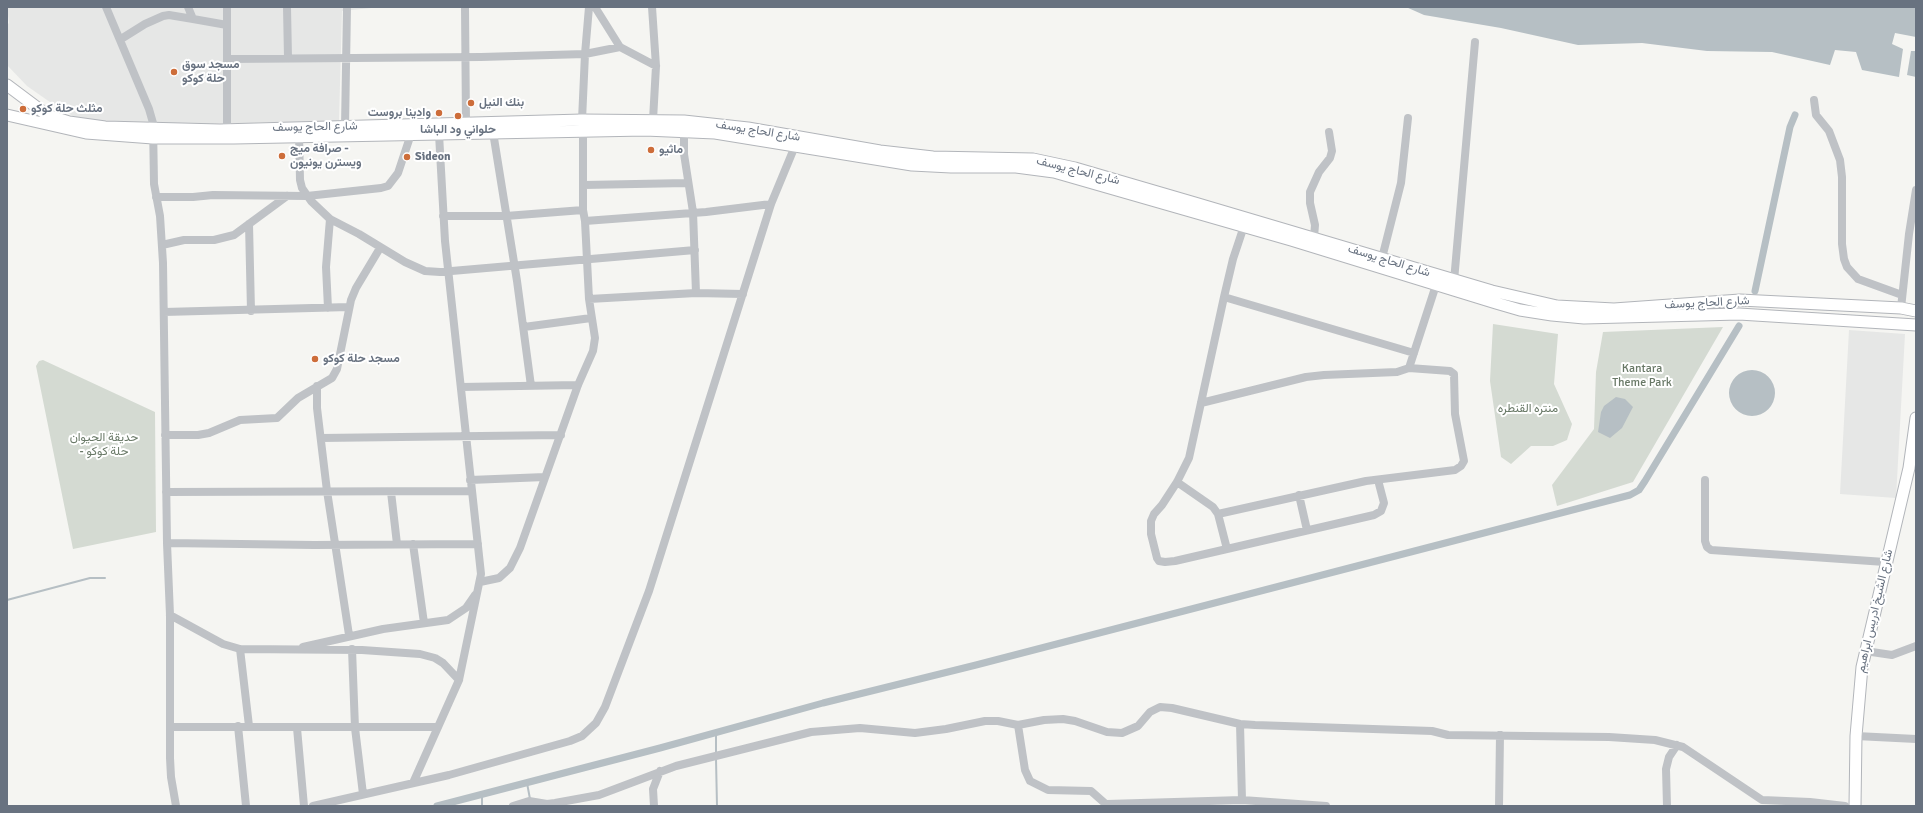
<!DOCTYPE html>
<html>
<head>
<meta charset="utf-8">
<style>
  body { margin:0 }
  #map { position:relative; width:1923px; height:813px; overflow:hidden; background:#f5f5f2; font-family:Signika,sans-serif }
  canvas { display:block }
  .frame { position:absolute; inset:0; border:8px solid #687280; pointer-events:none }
</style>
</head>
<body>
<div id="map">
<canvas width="1923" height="813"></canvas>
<div class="frame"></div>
</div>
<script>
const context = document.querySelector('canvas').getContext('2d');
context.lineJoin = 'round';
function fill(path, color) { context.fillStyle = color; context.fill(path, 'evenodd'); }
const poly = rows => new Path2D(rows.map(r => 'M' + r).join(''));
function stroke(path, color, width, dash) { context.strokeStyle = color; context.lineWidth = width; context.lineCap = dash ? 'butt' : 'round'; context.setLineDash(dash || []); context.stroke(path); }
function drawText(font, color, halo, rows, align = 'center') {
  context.font = font + ' Signika,Vazirmatn,sans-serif'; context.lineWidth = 4; context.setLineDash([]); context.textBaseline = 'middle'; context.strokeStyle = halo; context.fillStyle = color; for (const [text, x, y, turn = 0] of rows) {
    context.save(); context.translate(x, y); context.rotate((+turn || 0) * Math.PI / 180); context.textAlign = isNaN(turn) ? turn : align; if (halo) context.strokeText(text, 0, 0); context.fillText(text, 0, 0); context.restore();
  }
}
fill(poly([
  [7,7,381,7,342,11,339,121,163,125,80,120,57,107,27,86,7,65,7,25,9,23],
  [1849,330,1905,334,1896,498,1840,494]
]), '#e6e7e6');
fill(poly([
  [1493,324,1558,334,1554,384,1572,424,1567,440,1553,446,1531,446,1511,464,1501,457,1490,381],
  [1723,327,1633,482,1557,506,1552,485,1594,429,1596,372,1603,332],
  [43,360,155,412,156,532,73,549,36,366,39,361]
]), '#d4dad2');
fill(poly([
  [1406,7,1916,7,1916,37,1895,33,1892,44,1903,49,1899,77,1862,70,1856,52,1835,50,1830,65,1772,52,1707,51,1642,43,1578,45,1501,28,1424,15],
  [1911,51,1916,51,1916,77,1907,75],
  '1729 393a23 23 0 1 1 46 0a23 23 0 1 1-46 0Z',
  [1616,397,1625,399,1633,407,1622,428,1610,438,1598,432,1601,412,1604,406]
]), '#b6bfc4');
stroke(poly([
  [7,600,90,578,105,578],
  [716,753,716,732],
  [716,759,717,806],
  [527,783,530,799],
  [482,806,482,794]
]), '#b6bfc4', 2);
stroke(poly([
  [1755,291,1790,127,1795,115],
  [437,806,660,748,823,703,976,665,1630,495,1639,490,1645,481,1739,326]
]), '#b6bfc4', 7);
const secondary = poly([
  [7,85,47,115,69,122,105,127,220,130,582,120,684,121,748,128,880,151,933,157,1033,159,1075,168,1195,203,1492,291,1557,306,1614,309,1740,300,1901,308,1916,311],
  [7,115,86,133,153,138,234,138,645,130,715,133,912,165,951,167,1016,167,1054,172,1291,240,1496,303,1520,310,1552,315,1584,318,1739,314,1916,325],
  [1855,806,1856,736,1862,667,1909,468,1916,418]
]);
stroke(secondary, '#b2b5ba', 13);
stroke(poly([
  [106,7,149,109,153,123,154,184,160,216,163,263,167,543,170,615,170,758,171,777,176,806],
  [188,7,193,19,227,25],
  [227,7,227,129],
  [287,7,288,58],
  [465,7,466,123],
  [589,7,585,54,620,47,656,66],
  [595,7,620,47],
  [652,7,656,66,653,120],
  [121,39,145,24,163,16,169,15,193,19],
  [227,59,481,57,585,54,582,120],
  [1814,100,1816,115,1829,131,1840,160,1842,177,1842,244,1844,259,1847,267,1858,279,1902,295],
  [345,127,347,7],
  [684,131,684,154,693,212,696,293],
  [493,132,517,281,531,386],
  [299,133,300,180,302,188,311,201,330,219,359,234,405,262,425,271,440,272,695,250],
  [584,185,687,183],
  [156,197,193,197,213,195,307,196,381,188,388,186,398,173,411,134],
  [443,216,506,216,583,210],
  [585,221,706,212,771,204],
  [249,224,251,311],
  [1244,226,1233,259,1224,297,1189,458,1177,482,1162,505,1154,514,1151,521,1151,534,1157,558,1159,561,1165,562,1175,561,1374,515,1381,511,1384,503,1378,480],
  [1314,237,1315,225,1310,203,1310,192,1319,172,1330,158,1332,151,1329,132],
  [162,245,184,240,214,240,234,235,287,196],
  [1382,258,1401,183,1408,118],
  [1454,281,1475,42],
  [1224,297,1414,353],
  [589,299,696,293,743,294],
  [328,308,326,267,330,219],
  [1901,308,1909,234,1916,190],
  [164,312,349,307],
  [524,327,591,318],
  [1409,368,1436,285],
  [317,386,317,408,327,491,349,635],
  [461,387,578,385],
  [1201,403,1306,377,1324,375,1397,372,1409,368,1450,371,1454,374,1455,414,1464,461,1461,466,1455,470,1366,481,1218,514],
  [165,435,198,435,209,433,240,420,277,418,298,398,332,378,337,369,351,300,356,288,380,248],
  [321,438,561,435],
  [470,480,545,477],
  [1705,480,1705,541,1707,547,1711,550,1885,562],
  [1177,482,1213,507,1218,514,1227,549],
  [166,492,472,491],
  [391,492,397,544],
  [1299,495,1307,530],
  [167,543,314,545,478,544],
  [413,544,424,623],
  [480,582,499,578,510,568,520,548,578,385,593,351,595,338,589,299,585,221,583,210,583,130],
  [170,615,223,644,240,649,362,650,420,654,435,658,443,663,459,680],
  [303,647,383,629,448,620,466,608,475,595],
  [240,649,249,726],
  [352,649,355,728,363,794],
  [1865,651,1892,655,1916,646],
  [1240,724,1242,800,1326,806],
  [1018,725,1025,770,1030,781,1048,790,1091,791,1108,806],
  [238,726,246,806],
  [170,727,438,727],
  [297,728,304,806],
  [1856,736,1916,739],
  [413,783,459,680,481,574,445,241,439,134],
  [1107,804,1242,800],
  [313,806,449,775,570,741,582,736,596,723,605,707,649,591,771,204,795,146],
  [513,806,529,801,547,804,555,803,599,795,676,766,811,732,860,728,915,733,946,729,985,721,998,721,1018,725,1044,720,1063,719,1075,721,1107,732,1122,733,1138,726,1150,712,1160,707,1172,708,1240,724,1255,725,1432,731,1448,735,1609,737,1655,740,1683,747,1762,800,1810,802,1845,806],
  [654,806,653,789,660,771],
  [1499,806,1500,735],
  [1667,806,1666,769,1669,757,1677,745]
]), '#bfc2c6', 8);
stroke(secondary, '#fff', 11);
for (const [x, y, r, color] of [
  [174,72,4,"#cd6d3a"],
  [471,103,4,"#cd6d3a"],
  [23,109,4,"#cd6d3a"],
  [439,113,4,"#cd6d3a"],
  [458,116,4,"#cd6d3a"],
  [651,150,4,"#cd6d3a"],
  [282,156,4,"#cd6d3a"],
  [407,157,4,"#cd6d3a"],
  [315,359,4,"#cd6d3a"]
]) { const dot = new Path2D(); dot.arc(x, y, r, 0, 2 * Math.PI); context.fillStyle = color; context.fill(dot); stroke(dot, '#fff', 1.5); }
drawText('bold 12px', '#687280', '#fff', [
  ["مسجد سوق",182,65],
  ["حلة كوكو",182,79],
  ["بنك النيل",479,103],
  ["مثلث حلة كوكو",31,109],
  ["وادينا بروست",431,113,"right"],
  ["حلواني ود الباشا",458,130,"center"],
  ["صرافة ميج -",290,149],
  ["ويسترن يونيون",290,163],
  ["ماثيو",659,150],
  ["Sideon",415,157],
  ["مسجد حلة كوكو",323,359]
], 'left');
drawText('12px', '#687280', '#fff', [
  ["شارع الحاج يوسف",315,127,-1],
  ["شارع الحاج يوسف",758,131,9],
  ["شارع الحاج يوسف",1078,171,14],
  ["شارع الحاج يوسف",1389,261,17],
  ["شارع الحاج يوسف",1707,303,-3],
  ["شارع الشيخ ادريس ابراهيم",1875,611,-77]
]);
drawText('12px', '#687866', '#fff', [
  ["Kantara",1642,369],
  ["Theme Park",1642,383],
  ["منتره القنطره",1528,409],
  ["حديقة الحيوان",104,438],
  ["- حلة كوكو",104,452]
]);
</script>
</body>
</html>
